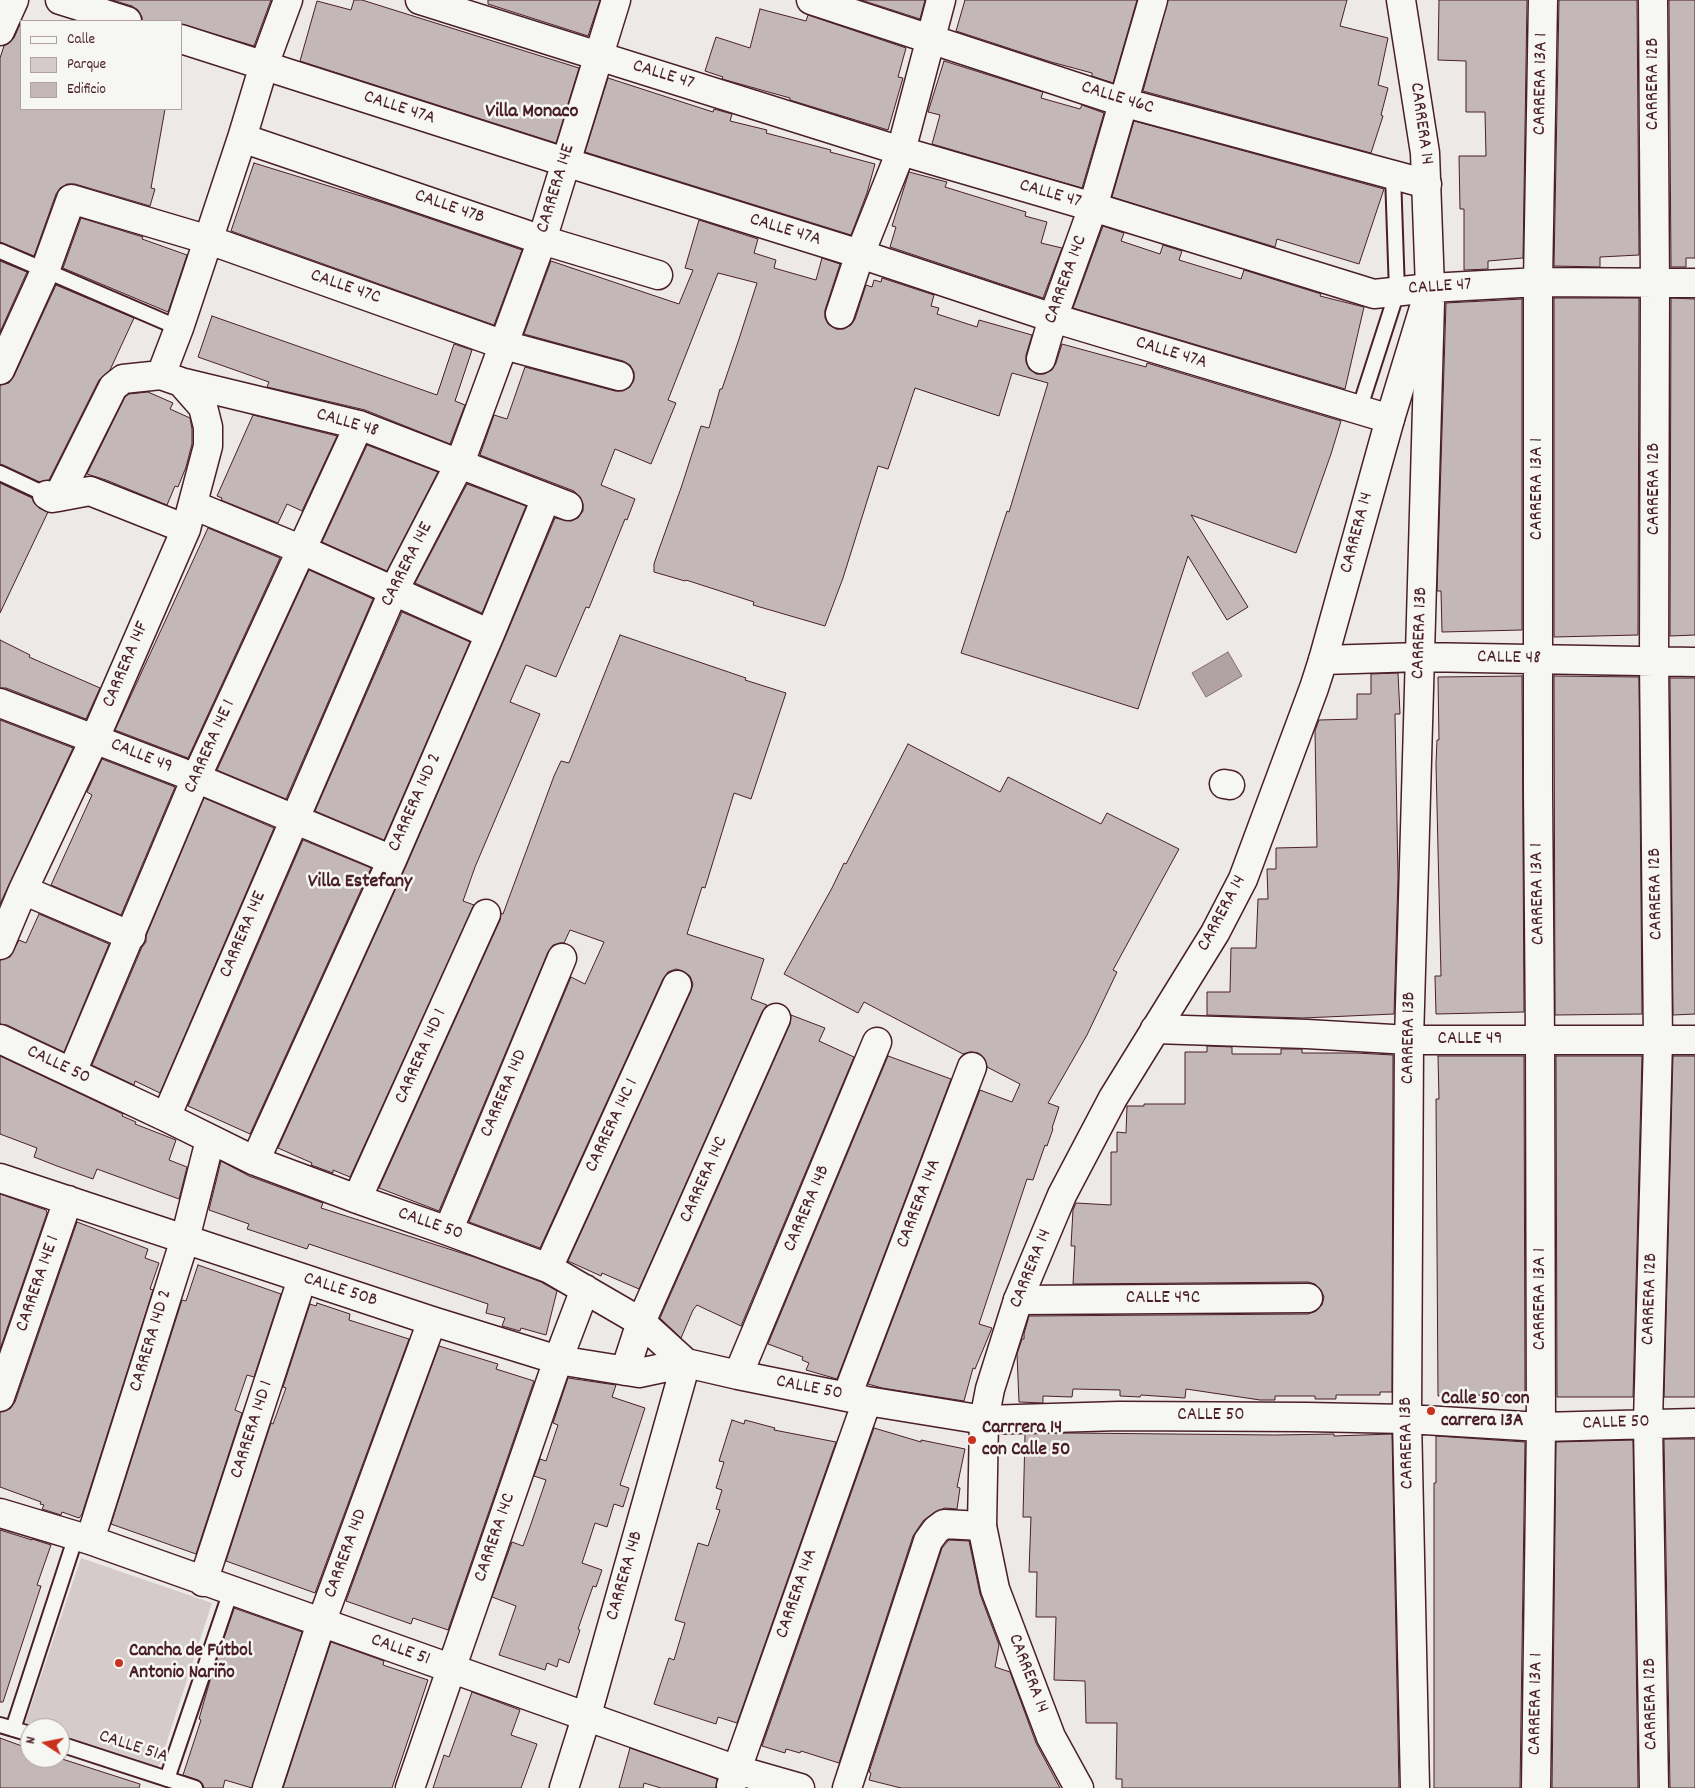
<!DOCTYPE html>
<html>
<head>
<meta charset="utf-8">
<style>
  body { margin:0 }
  #map { position:relative; width:1695px; height:1788px; overflow:hidden; background:#ece9e6; font-family:Dekko,sans-serif }
  canvas { display:block }
  .legend { position:absolute; left:20px; top:20px; width:162px; height:90px; box-sizing:border-box; background:#f6f6f2; border:1px solid #b1a0a2; margin:0; padding:6px 9px; list-style:none; font-size:15px; color:#4a1f2b }
  .legend li { display:flex; align-items:center; gap:10px; height:25px }
  .legend b { width:25px; border:1px solid #b1a0a2 }
  .north { position:absolute; left:20px; top:1718px; width:50px; height:50px; box-sizing:border-box; background:#f6f6f2; border:1px solid #b1a0a2; border-radius:50%; rotate:281deg; font-size:14px; font-weight:700; line-height:20px; text-align:center; color:#4a1f2b }
  .north::after { content:''; display:block; margin:auto; width:18px; height:22px; background:#c8321e; clip-path:polygon(50% 0,100% 100%,50% 72%,0 100%) }
</style>
</head>
<body>
<div id="map">
<canvas width="1695" height="1788"></canvas>
<ul class="legend">
<li><b style="height:6px;background:#f6f6f2"></b>Calle</li>
<li><b style="height:14px;background:#d4cbca"></b>Parque</li>
<li><b style="height:14px;background:#c4b7b7"></b>Edificio</li>
</ul>
<div class="north">N</div>
</div>
<script>
const context = document.querySelector('canvas').getContext('2d');
context.lineJoin = 'round';
function fill(path, color) { context.fillStyle = color; context.fill(path, 'evenodd'); }
const poly = rows => new Path2D(rows.map(r => 'M' + r).join(''));
function stroke(path, color, width, dash) { context.strokeStyle = color; context.lineWidth = width; context.lineCap = dash ? 'butt' : 'round'; context.setLineDash(dash || []); context.stroke(path); }
function drawText(font, color, halo, rows, align = 'center') {
  context.font = font + ' Dekko,sans-serif'; context.lineWidth = 5; context.setLineDash([]); context.textBaseline = 'middle'; context.strokeStyle = halo; context.fillStyle = color; for (const [text, x, y, turn = 0] of rows) {
    context.save(); context.translate(x, y); context.rotate((+turn || 0) * Math.PI / 180); context.textAlign = isNaN(turn) ? turn : align; if (halo) context.strokeText(text, 0, 0); context.fillText(text, 0, 0); context.restore();
  }
}
fill(poly([
  [81,1558,212,1603,158,1769,60,1735,60,1728,38,1728,25,1723]
]), '#d4cbca');
const water = poly([
  [1228,652,1242,676,1206,697,1192,673,1228,652]
]);
fill(water, '#b1a2a3');
stroke(water, '#886e73', 1);
const building = poly([
  [112,0,271,0,254,46,181,24,181,21,142,21,142,17,138,10,132,6,112,0],
  [354,0,362,0,579,68,556,143,300,61,317,1,351,10,354,0],
  [488,0,600,0,588,36,488,4,488,0],
  [861,0,925,0,920,19,861,0],
  [965,0,1137,0,1113,83,1092,76,1092,73,1051,62,956,31,965,0],
  [1168,0,1347,0,1340,26,1388,38,1378,85,1388,88,1381,115,1383,116,1371,153,1143,91,1168,0],
  [1439,0,1527,0,1523,258,1488,261,1488,269,1464,270,1464,209,1460,209,1459,156,1486,156,1485,112,1466,112,1466,61,1438,60,1439,0],
  [1559,0,1637,0,1639,255,1600,257,1600,267,1554,266,1559,0],
  [1669,0,1695,0,1695,258,1686,258,1686,267,1671,267,1669,0],
  [760,9,806,21,808,15,906,48,898,77,903,78,888,130,790,100,790,98,722,79,723,77,705,71,716,37,750,48,760,9],
  [21,22,21,109,165,109,151,188,155,189,150,206,75,184,67,184,60,188,56,194,34,256,0,242,0,58,4,46,9,43,14,38,21,22],
  [944,61,1043,92,1041,98,1080,109,1082,105,1104,113,1082,188,932,144,940,115,928,112,944,61],
  [608,78,713,112,714,109,732,114,730,121,767,130,766,133,831,150,830,152,875,164,867,193,851,235,585,152,608,78],
  [1134,121,1384,189,1359,264,1277,239,1275,247,1112,197,1134,121],
  [254,163,387,204,522,250,494,325,231,231,254,163],
  [909,172,947,182,945,187,1026,212,1025,216,1047,222,1041,243,1062,248,1043,298,890,247,896,227,892,226,909,172],
  [81,218,143,237,142,239,187,255,168,312,63,268,81,218],
  [699,220,758,239,754,253,776,260,774,268,816,280,822,258,840,264,825,310,825,318,828,324,836,329,844,329,851,325,855,319,866,285,872,287,874,280,881,282,882,278,934,295,931,306,939,308,937,314,977,327,979,320,1032,335,1026,355,1026,362,1029,369,1036,374,1044,374,1052,370,1056,363,1062,344,1146,367,1147,363,1341,421,1331,454,1296,553,1191,515,1248,607,1227,620,1188,556,1138,709,961,653,1007,511,1009,512,1048,383,1012,373,999,416,915,388,888,469,878,466,843,578,825,626,753,605,754,602,686,580,685,581,654,572,654,564,658,552,681,488,701,426,709,428,720,389,722,389,739,339,757,283,718,273,668,400,676,403,651,464,615,449,601,485,635,499,627,520,625,519,589,608,586,607,556,677,526,665,510,702,540,714,475,867,463,901,474,905,350,1177,333,1170,333,1173,311,1165,312,1163,278,1148,406,866,504,640,555,518,571,521,578,518,583,511,583,504,580,497,574,491,480,455,494,415,507,419,525,367,615,391,623,391,630,387,634,380,634,372,630,365,623,361,524,334,551,261,679,304,693,270,685,268,699,220],
  [1103,226,1124,233,1121,241,1160,254,1163,245,1182,251,1179,260,1241,279,1244,270,1321,294,1320,296,1364,307,1345,389,1073,308,1103,226],
  [0,261,27,272,0,332,0,261],
  [56,285,134,318,110,370,99,380,49,480,39,482,0,464,0,385,9,383,14,376,56,285],
  [1554,298,1639,298,1638,635,1554,637,1554,298],
  [1671,298,1695,299,1695,635,1670,636,1671,298],
  [1522,299,1522,630,1442,632,1441,591,1437,591,1446,303,1522,299],
  [212,316,437,395,454,344,472,350,455,401,465,405,450,444,365,410,267,387,269,382,198,357,212,316],
  [148,392,173,403,170,409,190,418,192,429,192,444,186,467,178,487,175,486,167,505,106,480,87,474,125,397,129,394,148,392],
  [253,415,337,436,302,511,287,504,278,523,221,500,222,498,217,496,253,415],
  [367,445,438,472,387,571,322,542,367,445],
  [0,483,32,498,34,503,39,508,48,512,0,613,0,483],
  [467,484,526,506,482,613,415,583,467,484],
  [208,528,280,558,188,758,115,730,208,528],
  [309,570,373,599,286,799,217,770,309,570],
  [402,612,470,642,384,840,315,811,402,612],
  [620,635,746,678,745,680,786,693,751,799,734,793,705,888,702,887,687,934,764,959,751,999,767,1005,762,1012,639,1289,602,1273,601,1276,568,1261,691,991,693,984,690,976,683,971,676,969,668,972,663,979,540,1248,469,1222,571,977,585,984,604,942,570,930,564,943,560,943,553,945,548,952,439,1211,379,1188,500,920,501,913,503,914,554,776,561,761,569,763,620,635],
  [0,640,30,655,29,657,100,688,86,719,6,688,0,688,0,640],
  [1398,673,1400,714,1395,714,1398,877,1394,1014,1303,1018,1207,1015,1207,992,1230,992,1231,948,1256,948,1258,899,1268,899,1267,869,1276,869,1276,848,1317,847,1315,731,1319,720,1357,719,1357,694,1371,694,1371,674,1398,673],
  [1522,676,1524,1012,1436,1014,1435,976,1441,976,1436,764,1437,740,1439,740,1438,677,1522,676],
  [1554,676,1639,677,1642,1014,1555,1015,1554,676],
  [1670,678,1695,678,1695,1014,1673,1015,1670,678],
  [0,720,73,748,0,904,0,720],
  [908,744,1000,792,1008,777,1101,824,1107,813,1179,849,1113,970,1117,972,1087,1035,1048,1103,1059,1107,1052,1128,1053,1129,1047,1146,1045,1145,1033,1180,1027,1179,979,1324,992,1328,975,1369,973,1368,964,1401,882,1388,868,1384,980,1090,1012,1102,1020,1084,987,1067,984,1058,978,1053,970,1052,963,1054,864,1002,858,1013,784,974,832,888,844,863,846,864,908,744],
  [102,759,175,787,121,915,51,885,92,795,87,792,102,759],
  [204,798,274,828,160,1093,135,1081,134,1085,92,1065,142,947,146,942,146,936,204,798],
  [303,840,371,868,250,1134,188,1106,303,840],
  [39,914,109,944,64,1052,7,1025,0,1024,0,960,10,957,19,940,26,943,39,914],
  [791,1015,825,1028,819,1041,854,1057,741,1326,697,1305,693,1310,681,1338,660,1318,790,1024,791,1015],
  [1207,1046,1232,1047,1232,1054,1281,1054,1281,1049,1302,1049,1302,1053,1356,1053,1393,1055,1392,1392,1380,1392,1380,1395,1336,1395,1336,1399,1315,1399,1315,1396,1275,1396,1275,1400,1260,1400,1186,1389,1185,1398,1141,1395,1140,1397,1120,1396,1120,1390,1073,1389,1072,1397,1043,1396,1043,1403,1019,1402,1017,1354,1022,1339,1024,1339,1024,1334,1029,1316,1308,1314,1316,1311,1322,1305,1324,1297,1321,1290,1315,1284,1308,1282,1073,1284,1075,1246,1071,1246,1073,1210,1076,1203,1111,1205,1111,1152,1117,1152,1117,1132,1126,1133,1127,1106,1144,1106,1144,1104,1185,1104,1185,1052,1207,1052,1207,1046],
  [0,1056,123,1114,122,1116,136,1122,135,1124,176,1140,169,1160,187,1167,179,1199,97,1169,93,1179,57,1166,34,1157,37,1148,0,1134,0,1056],
  [888,1056,951,1079,837,1379,806,1370,809,1363,802,1360,803,1357,768,1344,888,1056],
  [1438,1056,1524,1056,1525,1397,1485,1395,1438,1396,1436,1099,1439,1099,1438,1056],
  [1556,1056,1642,1056,1633,1397,1557,1397,1556,1056],
  [1673,1056,1695,1056,1695,1397,1664,1397,1673,1056],
  [221,1161,249,1176,323,1203,321,1208,474,1257,541,1282,557,1291,546,1335,521,1328,520,1331,502,1326,505,1318,486,1313,488,1304,309,1244,307,1249,247,1229,249,1224,209,1210,221,1161],
  [0,1194,46,1210,47,1213,0,1349,0,1194],
  [77,1222,148,1249,145,1258,159,1263,150,1289,153,1290,82,1514,79,1518,62,1512,61,1515,42,1509,44,1505,40,1504,41,1502,0,1487,0,1412,10,1409,15,1402,77,1222],
  [198,1265,281,1294,254,1377,247,1375,235,1410,242,1413,196,1554,111,1524,182,1300,186,1301,198,1265],
  [317,1303,350,1314,349,1320,409,1339,315,1593,226,1561,271,1423,273,1424,286,1388,283,1387,310,1304,316,1306,317,1303],
  [439,1346,498,1364,496,1369,534,1381,448,1630,413,1618,411,1624,346,1601,439,1346],
  [568,1378,616,1385,612,1397,645,1408,620,1485,629,1488,623,1507,614,1504,607,1527,595,1523,582,1563,602,1570,596,1587,593,1586,578,1629,580,1630,569,1663,559,1659,557,1667,547,1663,545,1670,499,1655,516,1606,492,1597,512,1542,523,1546,531,1524,546,1480,534,1476,540,1459,546,1461,558,1425,553,1423,568,1378],
  [732,1420,744,1424,745,1420,775,1428,774,1430,836,1442,737,1723,718,1717,716,1724,654,1704,669,1658,674,1660,685,1623,675,1620,698,1543,708,1546,720,1510,716,1509,722,1490,716,1488,724,1462,719,1461,732,1420],
  [874,1428,921,1442,921,1440,965,1449,957,1487,960,1488,957,1509,945,1508,935,1512,923,1521,913,1536,839,1763,801,1751,800,1753,786,1749,785,1753,762,1746,874,1428],
  [1068,1433,1275,1435,1334,1434,1334,1436,1392,1434,1399,1788,1122,1788,1122,1779,1116,1779,1117,1723,1086,1723,1085,1681,1054,1680,1056,1617,1036,1617,1037,1572,1029,1572,1031,1517,1023,1517,1025,1434,1068,1433],
  [1436,1436,1525,1442,1520,1788,1434,1788,1434,1483,1436,1483,1436,1436],
  [1664,1439,1695,1439,1695,1788,1670,1788,1664,1439],
  [1633,1440,1638,1788,1552,1788,1556,1442,1633,1440],
  [0,1530,32,1540,32,1539,51,1545,37,1585,41,1586,3,1702,0,1702,0,1530],
  [949,1540,969,1541,980,1594,999,1645,995,1667,1010,1672,1036,1743,1060,1788,901,1788,869,1780,871,1773,869,1772,942,1548,949,1540],
  [234,1608,302,1632,252,1788,225,1780,223,1788,204,1788,202,1783,198,1780,183,1775,201,1720,199,1719,211,1677,234,1608],
  [331,1642,384,1661,383,1665,428,1680,392,1788,283,1788,331,1642],
  [472,1692,520,1710,511,1735,537,1744,521,1788,433,1788,444,1755,449,1757,472,1692],
  [0,1738,30,1749,30,1758,59,1758,140,1784,139,1788,0,1788,0,1738],
  [630,1748,717,1779,716,1788,661,1788,644,1783,643,1788,619,1788,630,1748]
]);
fill(building, '#c4b7b7');
stroke(building, '#4a1f2b', 1);
const lane = poly([
  [0,251,179,328],
  [1359,410,1397,292,1393,175],
  [0,473,47,495],
  [0,1725,30,1734],
  [13,1729,76,1536],
  [60,1744,195,1788],
  [167,1779,231,1591]
]);
const street = poly([
  [60,0,127,21],
  [420,0,901,151,1093,207,1374,294,1430,288,1538,282,1695,283],
  [811,0,1122,102,1427,184],
  [1653,0,1655,284,1654,661,1658,1040,1648,1423,1654,1788],
  [0,31,14,0],
  [181,39,565,162,860,254,1053,318,1390,419],
  [242,138,542,240,658,275],
  [840,314,860,254,901,151,941,0],
  [1041,359,1053,318,1093,207,1153,0],
  [0,370,45,271,71,199,209,240,504,345,619,376],
  [161,375,179,328,242,138,264,65,288,0],
  [47,495,52,498,58,497,113,387,123,379,161,375,181,382,359,425,568,506],
  [58,497,90,491,186,529],
  [193,505,300,549,490,634],
  [1323,660,1420,657,1695,662],
  [0,703,196,778,392,860],
  [1224,784,1230,785],
  [23,890,131,936],
  [0,945,23,890,95,738,186,529,208,446,208,427,203,407,181,382],
  [1155,1029,1307,1034,1409,1040,1695,1040],
  [0,1039,166,1117,255,1161,357,1199,448,1231,548,1268,641,1322,686,1363,738,1375,867,1401,984,1420,1119,1416,1307,1417,1407,1419,1541,1427,1695,1423],
  [72,1072,196,778,359,425],
  [166,1117,393,592,460,463,542,240,616,0],
  [255,1161,392,860,490,634,546,498],
  [0,1178,432,1321,558,1360,639,1373,686,1363],
  [357,1199,486,914],
  [448,1231,562,958],
  [548,1268,677,985],
  [1018,1300,1308,1298],
  [625,1371,641,1322,776,1018],
  [738,1375,877,1042],
  [847,1396,972,1067],
  [0,1397,68,1200],
  [0,1513,90,1540,737,1770,800,1788],
  [90,1540,185,1239,210,1140],
  [203,1582,302,1279],
  [731,1786,867,1401],
  [267,1788,321,1623,432,1321],
  [410,1788,558,1360,585,1289],
  [564,1788,586,1718,686,1363],
  [847,1788,928,1541,936,1530,944,1524,982,1526],
  [1415,1788,1407,1419,1409,1040,1430,302],
  [1536,1788,1541,1427,1540,1041,1538,791,1538,282,1543,0]
]);
const secondary = poly([
  [1079,1788,1051,1737,995,1589,982,1526,984,1420,990,1389,1018,1300,1062,1195,1113,1098,1215,933,1243,879,1314,688,1323,660,1390,419,1430,288,1425,153,1401,0]
]);
stroke(lane, '#4a1f2b', 18);
stroke(street, '#4a1f2b', 31);
stroke(secondary, '#4a1f2b', 31);
stroke(lane, '#f6f6f2', 14);
stroke(street, '#f6f6f2', 28);
stroke(secondary, '#f6f6f2', 28);
for (const [x, y, r, color] of [
  [1431,1411,5,"#c8321e"],
  [972,1440,5,"#c8321e"],
  [119,1663,5,"#c8321e"]
]) { const dot = new Path2D(); dot.arc(x, y, r, 0, 2 * Math.PI); context.fillStyle = color; context.fill(dot); stroke(dot, '#f6f6f2', 2); }
drawText('19px', '#4a1f2b', '#f6f6f2', [
  ["CALLE 47",663,76,17],
  ["CARRERA 13A 1",1542,84,-89],
  ["CARRERA 12B",1654,84,-90],
  ["CALLE 46C",1117,99,17],
  ["CALLE 47A",399,109,18],
  ["CARRERA 14",1420,124,82],
  ["CARRERA 14E",557,189,-73],
  ["CALLE 47",1050,195,16],
  ["CALLE 47B",449,208,19],
  ["CALLE 47A",785,231,17],
  ["CARRERA 14C",1067,280,-70],
  ["CALLE 47C",345,288,19],
  ["CALLE 47",1440,288,-4],
  ["CALLE 47A",1171,354,17],
  ["CALLE 48",347,424,16],
  ["CARRERA 13A 1",1538,489,-90],
  ["CARRERA 12B",1655,489,-90],
  ["CARRERA 14",1358,533,-75],
  ["CARRERA 14E",408,565,-63],
  ["CARRERA 13B",1421,633,-88],
  ["CALLE 48",1509,659,1],
  ["CARRERA 14F",127,665,-67],
  ["CARRERA 14E 1",211,747,-66],
  ["CALLE 49",141,757,22],
  ["CARRERA 14D 2",416,803,-66],
  ["CARRERA 13A 1",1539,894,-91],
  ["CARRERA 12B",1657,894,-91],
  ["CARRERA 14",1223,914,-62],
  ["CARRERA 14E",244,935,-67],
  ["CARRERA 13B",1410,1038,-89],
  ["CALLE 49",1470,1040],
  ["CARRERA 14D 1",422,1057,-66],
  ["CALLE 50",58,1066,25],
  ["CARRERA 14D",505,1094,-67],
  ["CARRERA 14C 1",613,1126,-65],
  ["CARRERA 14C",705,1180,-66],
  ["CARRERA 14A",920,1204,-69],
  ["CARRERA 14B",808,1209,-67],
  ["CALLE 50",430,1225,19],
  ["CARRERA 14",1032,1269,-68],
  ["CARRERA 14E 1",39,1284,-71],
  ["CALLE 50B",340,1291,18],
  ["CALLE 49C",1163,1299],
  ["CARRERA 13A 1",1541,1299,-90],
  ["CARRERA 12B",1651,1299,-88],
  ["CARRERA 14D 2",152,1341,-73],
  ["CALLE 50",809,1389,11],
  ["CALLE 50",1211,1416],
  ["CALLE 50",1616,1424,-2],
  ["CARRERA 14D 1",253,1430,-72],
  ["CARRERA 13B",1408,1443,-91],
  ["CARRERA 14C",496,1538,-71],
  ["CARRERA 14D",347,1554,-70],
  ["CARRERA 14B",626,1576,-74],
  ["CARRERA 14A",798,1594,-71],
  ["CALLE 51",400,1651,20],
  ["CARRERA 14",1027,1674,69],
  ["CARRERA 13A 1",1537,1704,-89],
  ["CARRERA 12B",1652,1704,-91],
  ["CALLE 51A",133,1748,18]
]);
drawText('bold 19px', '#4a1f2b', '#f6f6f2', [
  ["Calle 50 con",1441,1400],
  ["carrera 13A",1441,1422],
  ["Carrrera 14",982,1429],
  ["con Calle 50",982,1451],
  ["Cancha de Fútbol",129,1652],
  ["Antonio Nariño",129,1674]
], 'left');
drawText('bold 20px', '#4a1f2b', '#f6f6f2', [
  ["Villa Monaco",532,113],
  ["Villa Estefany",360,883]
]);
</script>
</body>
</html>
